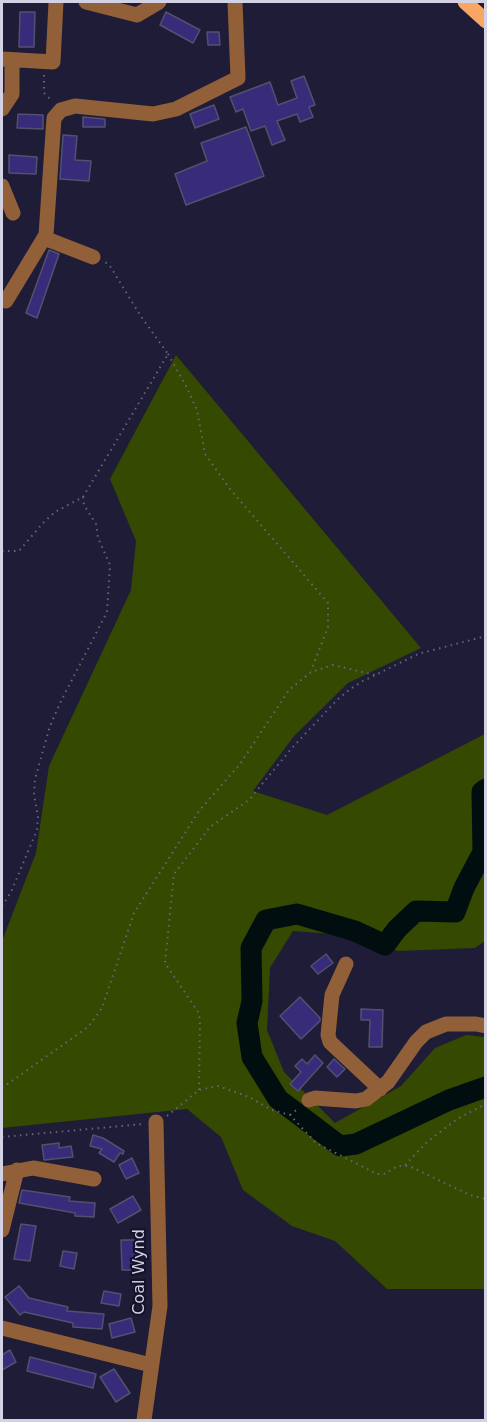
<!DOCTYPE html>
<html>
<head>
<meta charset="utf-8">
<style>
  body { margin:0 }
  #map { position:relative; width:487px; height:1422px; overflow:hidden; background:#1e1c36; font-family:"DejaVu Sans",sans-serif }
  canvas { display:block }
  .frame { position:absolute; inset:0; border:3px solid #d2d2e4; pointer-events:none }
</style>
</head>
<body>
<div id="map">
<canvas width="487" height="1422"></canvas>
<div class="frame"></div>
</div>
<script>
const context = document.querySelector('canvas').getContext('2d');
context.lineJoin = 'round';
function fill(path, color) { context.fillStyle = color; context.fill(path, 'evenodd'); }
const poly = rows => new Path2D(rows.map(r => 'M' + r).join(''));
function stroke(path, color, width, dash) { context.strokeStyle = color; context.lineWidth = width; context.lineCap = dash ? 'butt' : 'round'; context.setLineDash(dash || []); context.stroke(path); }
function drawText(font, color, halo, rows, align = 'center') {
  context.font = font + ' "DejaVu Sans",sans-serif'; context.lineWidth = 4.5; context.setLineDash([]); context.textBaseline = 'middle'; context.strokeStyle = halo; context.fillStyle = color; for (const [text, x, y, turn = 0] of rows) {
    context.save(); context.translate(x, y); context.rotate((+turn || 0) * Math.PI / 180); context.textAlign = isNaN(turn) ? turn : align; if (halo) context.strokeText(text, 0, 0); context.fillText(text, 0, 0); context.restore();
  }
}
fill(poly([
  [176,355,421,648,348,683,294,736,253,791,327,815,485,734,485,941,475,948,398,951,348,935,293,931,270,968,267,1030,284,1072,335,1123,401,1086,435,1048,466,1035,485,1037,485,1289,387,1289,335,1241,292,1226,243,1190,221,1137,187,1109,2,1128,2,941,36,853,49,766,131,590,136,541,110,479]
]), '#364901');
stroke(poly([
  [486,789,482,792,483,852,464,888,455,912,416,911,397,929,385,945,355,931,297,914,266,920,251,948,252,1001,247,1023,252,1057,278,1099,340,1146,356,1144,449,1100,486,1087]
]), '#000e10', 21);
const building = poly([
  [20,12,35,12,34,47,19,47,20,12],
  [166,12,200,30,193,43,160,25,166,12],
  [207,32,219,32,220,45,208,45,207,32],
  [304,76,315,105,309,107,313,117,300,122,297,114,277,121,285,140,272,145,265,126,251,131,243,109,236,112,230,97,270,82,278,105,297,98,291,81,304,76],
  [214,105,219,119,195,128,190,114,214,105],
  [18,114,43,115,43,129,17,128,18,114],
  [83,117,105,119,105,127,83,127,83,117],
  [246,127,264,176,186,205,175,174,207,161,201,143,246,127],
  [63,135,77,136,75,160,91,161,89,181,60,179,63,135],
  [9,155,37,157,36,174,9,173,9,155],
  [49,250,59,254,37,318,26,313,49,250],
  [326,954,333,963,318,974,311,966,326,954],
  [300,997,320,1018,320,1021,301,1039,280,1016,300,997],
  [361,1009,383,1010,382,1047,369,1047,370,1020,361,1020,361,1009],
  [315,1055,323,1063,298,1091,290,1084,301,1072,295,1066,302,1059,307,1064,315,1055],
  [334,1059,345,1069,337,1077,327,1067,334,1059],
  [93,1135,103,1138,124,1151,123,1154,120,1153,114,1162,99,1153,102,1149,90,1146,93,1135],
  [59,1143,59,1148,71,1146,73,1157,44,1160,42,1145,59,1143],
  [132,1158,139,1173,126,1179,119,1165,132,1158],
  [22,1190,70,1197,69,1201,95,1203,94,1217,75,1216,75,1213,19,1203,22,1190],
  [133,1196,141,1210,118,1223,110,1209,133,1196],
  [21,1224,36,1226,30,1261,14,1259,21,1224],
  [121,1240,136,1240,137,1270,122,1270,121,1240],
  [63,1251,77,1253,74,1269,60,1266,63,1251],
  [19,1286,29,1298,68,1307,67,1311,104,1314,102,1329,73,1327,73,1323,24,1312,20,1315,5,1297,19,1286],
  [104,1291,121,1294,119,1306,101,1303,104,1291],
  [131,1318,135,1332,112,1338,109,1324,131,1318],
  [10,1350,16,1362,2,1370,2,1355,10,1350],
  [30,1357,96,1374,93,1388,27,1371,30,1357],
  [114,1369,130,1393,116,1402,100,1377,114,1369]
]);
fill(building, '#382c7a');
stroke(building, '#51516f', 1.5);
stroke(poly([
  [44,75,44,93,52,101],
  [168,354,186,386,197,410,205,454,230,489,328,603,328,627,311,671],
  [2,551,19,551,43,523,55,512,83,497,168,354,140,315,110,266,105,262],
  [2,906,11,892,37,830,38,816,34,795,35,779,50,726,61,701,107,612,110,565,98,538,96,524,84,505,83,497],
  [2,1088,88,1027,102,1008,134,913,199,811,240,764,289,690,311,672,333,665,375,675],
  [199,1090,200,1020,198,1012,165,963,174,874,210,827,249,800,291,749,337,700,349,690,361,682,418,654,486,636],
  [290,1115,299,1108],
  [167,1116,199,1090,218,1086,249,1097,272,1110,290,1115,316,1143,377,1174,384,1174,398,1166,409,1166,470,1195,486,1199],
  [2,1137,143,1124],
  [405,1165,427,1142,457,1119,486,1104]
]), '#66657c', 2, [1.5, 4.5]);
stroke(poly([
  [86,2,137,15,159,2],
  [2,59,53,62,56,2],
  [2,109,12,94,12,60],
  [2,186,13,213],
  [93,257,44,238,46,235,54,118,61,110,75,106,153,114,176,109,238,78,235,2],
  [6,301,44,238],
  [346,964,332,995,328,1035,330,1042,380,1089],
  [309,1100,315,1098,356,1101,366,1099,388,1082,416,1042,426,1032,446,1024,476,1024,486,1026],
  [2,1174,33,1168,94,1179],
  [2,1230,17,1170],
  [2,1328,151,1365],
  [144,1420,160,1306,156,1122]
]), '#916039', 15);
stroke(poly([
  [465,2,486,21]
]), '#f8a663', 15);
drawText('16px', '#d2d2e4', '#15132c', [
  ["Coal Wynd",140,1272,-90]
]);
</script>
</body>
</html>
